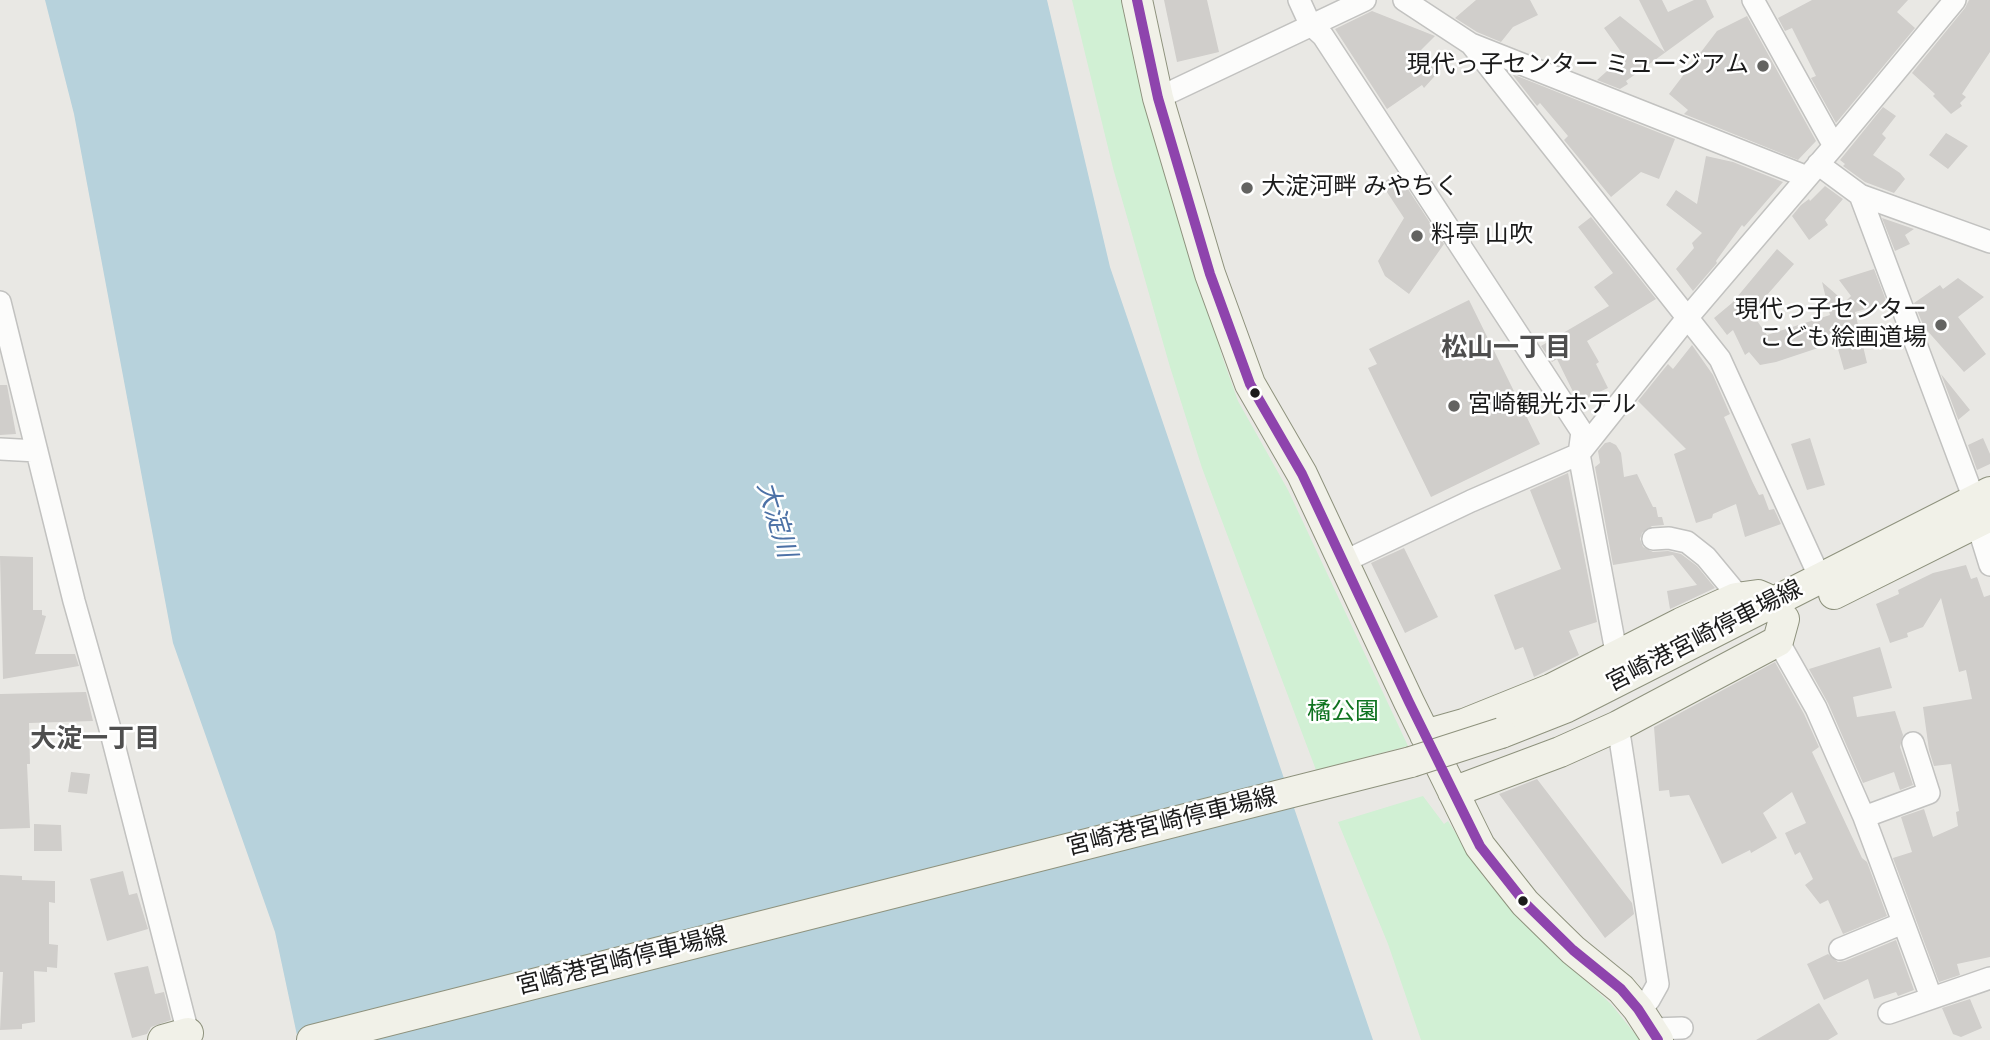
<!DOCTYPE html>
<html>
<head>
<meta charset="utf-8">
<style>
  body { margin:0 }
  canvas { display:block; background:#e9e8e4 }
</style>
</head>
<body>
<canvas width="1990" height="1040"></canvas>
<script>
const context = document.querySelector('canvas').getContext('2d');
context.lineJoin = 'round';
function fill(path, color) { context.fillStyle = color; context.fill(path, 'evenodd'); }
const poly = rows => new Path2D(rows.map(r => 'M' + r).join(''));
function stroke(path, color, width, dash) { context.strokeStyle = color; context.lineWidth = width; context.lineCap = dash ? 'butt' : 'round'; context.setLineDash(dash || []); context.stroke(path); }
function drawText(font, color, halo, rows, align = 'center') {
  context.font = font + ' Roboto,"Noto Sans JP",sans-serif'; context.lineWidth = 5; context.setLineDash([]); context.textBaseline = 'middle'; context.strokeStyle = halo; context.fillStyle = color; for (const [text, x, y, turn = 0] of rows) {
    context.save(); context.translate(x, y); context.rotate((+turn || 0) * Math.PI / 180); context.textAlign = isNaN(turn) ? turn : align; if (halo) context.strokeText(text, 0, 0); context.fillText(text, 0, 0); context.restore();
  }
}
fill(poly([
  [1072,0,1128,0,1222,356,1238,401,1288,490,1408,746,1316,770,1202,468,1170,367,1113,168],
  [1423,796,1444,824,1448,821,1483,876,1504,901,1528,928,1611,1004,1640,1040,1421,1040,1388,944,1338,822]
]), '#d1f0d4');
fill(poly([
  [45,0,1047,0,1110,267,1373,1040,298,1040,275,932,173,643,74,114]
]), '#b7d2dc');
fill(poly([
  [1164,0,1207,0,1219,52,1177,62],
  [1476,0,1530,0,1538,15,1513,27,1501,42,1477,32,1455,18],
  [1639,0,1662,0,1668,12,1694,0,1706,0,1714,17,1626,81,1628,84,1620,89,1597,80,1624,56,1604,28,1620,16,1665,52],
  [1812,0,1908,0,1897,12,1915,28,1836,123,1811,78,1816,76,1792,28,1785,31,1778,18],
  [1969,0,1990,0,1990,52,1962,94,1966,97,1960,103,1962,106,1951,114,1933,96,1935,94,1912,73,1965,8],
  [1372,11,1435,36,1421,50,1441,69,1424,88,1422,85,1387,109,1335,29],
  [1747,16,1816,141,1798,160,1684,114,1688,110,1669,94,1717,31],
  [1512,74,1675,139,1659,179,1641,172,1611,197,1564,140,1568,136,1540,103,1537,106],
  [1883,107,1896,116,1882,134,1886,138,1873,155,1900,173,1905,179,1894,193,1865,182,1843,166,1845,164,1840,160],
  [1946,133,1968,146,1948,169,1929,155],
  [1706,156,1733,162,1783,182,1744,227,1742,225,1716,261,1717,263,1693,291,1676,269,1694,248,1692,243,1702,233,1666,205,1676,190,1697,204],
  [1398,174,1444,244,1409,294,1385,276,1378,261,1404,218,1381,183],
  [1825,186,1843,199,1825,220,1828,225,1809,240,1792,216,1801,205,1809,199,1810,201],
  [1591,217,1656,299,1587,341,1599,362,1596,364,1608,388,1578,402,1557,359,1552,362,1541,346,1609,306,1594,287,1613,273,1578,227],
  [1882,218,1914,229,1905,235,1910,244,1895,251],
  [1777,249,1794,264,1754,310,1756,312,1753,315,1767,335,1830,315,1822,282,1845,302,1851,296,1839,280,1874,269,1887,303,1855,312,1867,363,1844,370,1836,342,1776,362,1760,365,1749,352,1745,355,1733,330,1727,335,1714,318,1732,303],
  [1958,278,1984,297,1958,317,1986,354,1964,372,1924,327,1914,303,1940,285,1943,289],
  [1469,300,1540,444,1431,497,1368,368,1377,364,1369,349],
  [1692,345,1713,375,1730,414,1724,417,1752,481,1759,495,1763,494,1769,510,1774,509,1781,524,1745,537,1736,504,1713,514,1712,518,1696,523,1674,454,1686,449,1638,401,1668,364,1673,369],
  [1941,374,1970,410,1958,420,1958,419],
  [0,385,7,385,16,434,0,435],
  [1810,438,1825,485,1807,490,1791,444],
  [1983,438,1990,454,1990,464,1977,470,1968,445],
  [1610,442,1616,445,1621,453,1624,477,1637,474,1653,507,1656,507,1658,517,1662,517,1664,525,1652,526,1642,533,1640,539,1643,547,1653,552,1668,551,1681,554,1697,566,1715,588,1670,609,1667,591,1697,585,1673,555,1613,565,1595,467,1600,463,1598,451,1605,443],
  [1568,473,1597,622,1569,631,1579,655,1534,677,1523,647,1515,650,1494,595,1561,569,1530,490],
  [1404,548,1438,617,1405,633,1371,563],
  [0,556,33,557,33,610,42,610,42,615,46,616,35,654,75,654,79,666,3,679],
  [1966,565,1971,579,1977,577,1984,597,1990,595,1990,957,1957,964,1960,975,1939,982,1893,858,1912,852,1901,817,1924,809,1933,837,1958,826,1956,812,1959,811,1951,764,1934,766,1929,750,1923,707,1972,699,1966,670,1959,672,1941,598,1923,627,1907,633,1908,637,1890,643,1876,604,1899,594,1898,590,1933,573],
  [1880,647,1892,688,1853,697,1857,717,1895,711,1903,735,1900,747,1913,785,1900,790,1894,772,1863,783,1828,703,1809,669],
  [1775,662,1804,714,1819,747,1812,752,1862,858,1867,862,1887,916,1843,934,1828,900,1820,904,1805,885,1813,879,1800,852,1795,855,1785,833,1806,823,1792,792,1763,813,1777,838,1751,853,1750,850,1722,864,1689,795,1670,797,1669,790,1659,791,1654,727],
  [86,692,93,721,29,723,30,764,27,764,30,828,0,829,0,694],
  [71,772,90,774,87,794,68,792],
  [1537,779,1632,903,1634,914,1605,938,1499,794],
  [34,824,61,825,62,851,34,851],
  [123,871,129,895,137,893,148,929,107,941,90,879],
  [0,875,22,876,22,880,55,881,55,903,49,902,49,944,58,945,57,968,47,967,47,972,34,971,35,1022,22,1024,22,1029,0,1030,3,972,0,972],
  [1896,940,1914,990,1898,996,1896,992,1874,999,1868,979,1824,1000,1807,964,1828,954,1838,962,1845,961],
  [148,966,155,994,164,992,171,1020,151,1027,147,1034,132,1038,114,973],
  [1970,999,1982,1028,1961,1037,1953,1034,1942,1008],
  [1819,1003,1838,1034,1828,1040,1756,1040]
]), '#d0cecb');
const street = poly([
  [1299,0,1310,24,1323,36,1582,432,1579,454,1617,657],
  [1404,0,1471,44,1807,177],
  [1753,0,1834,146],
  [1471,44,1720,359,1820,578],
  [1158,98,1365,0],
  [1818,164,1860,195,1990,242],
  [1860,195,1974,499],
  [0,302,74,601,109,725,188,1033],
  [0,449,37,451],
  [1977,523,1990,565],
  [1653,539,1669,538,1687,542,1706,557,1740,598],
  [1343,562,1471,501,1579,454,1688,317,1834,146,1955,0],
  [1778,641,1816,708,1864,817,1931,997],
  [1618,726,1658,984,1649,1000,1638,1009],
  [1864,817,1929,793,1913,743],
  [1840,949,1903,923],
  [1889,1013,1990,978],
  [1653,1029,1682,1028]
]);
const secondary = poly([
  [1137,0,1158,98,1210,274,1250,384,1302,474,1409,702,1475,836,1480,846,1525,903,1573,950,1621,989,1638,1009,1658,1040],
  [1834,594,1990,516],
  [1501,733,1567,707,1990,492],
  [1425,735,1464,724,1551,689,1681,623,1736,598,1758,595,1765,598],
  [1453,792,1560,752,1618,726,1778,641,1784,619],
  [163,1040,188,1033],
  [312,1040,1411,762]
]);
stroke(street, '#c2c2c0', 24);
stroke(secondary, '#8e927d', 32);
stroke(street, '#fcfcfb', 21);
stroke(secondary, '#f1f1e8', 30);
const secondaryBridge = poly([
  [1411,762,1501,733]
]);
stroke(secondaryBridge, '#8e927d', 32, []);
stroke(secondaryBridge, '#f1f1e8', 30);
stroke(poly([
  [1137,0,1158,98,1210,274,1250,384,1302,474,1409,702,1475,836,1480,846,1525,903,1573,950,1621,989,1638,1009,1658,1040]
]), '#8e44ad', 10);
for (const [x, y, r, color] of [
  [1763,66,7,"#636361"],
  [1247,188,7,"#636361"],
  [1417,236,7,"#636361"],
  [1941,325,7,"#636361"],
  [1255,393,6,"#1b1b1b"],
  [1454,406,7,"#636361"],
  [1523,901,6,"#1b1b1b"]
]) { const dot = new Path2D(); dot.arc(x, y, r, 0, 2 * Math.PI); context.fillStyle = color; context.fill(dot); stroke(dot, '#fff', 2.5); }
drawText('24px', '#1b1b1b', '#fff', [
  ["現代っ子センター ミュージアム",1749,66,"right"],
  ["大淀河畔 みやちく",1261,188],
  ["料亭 山吹",1431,236],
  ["現代っ子センター",1927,311,"right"],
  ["こども絵画道場",1927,339,"right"],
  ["宮崎観光ホテル",1468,406]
], 'left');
drawText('24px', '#1b1b1b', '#fff', [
  ["宮崎港宮崎停車場線",1705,637,-27],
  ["宮崎港宮崎停車場線",1172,823,-14],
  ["宮崎港宮崎停車場線",622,962,-14]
]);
drawText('24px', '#0f7320', '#fff', [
  ["橘公園",1343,713]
]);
drawText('bold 26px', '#4e4e4e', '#fff', [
  ["松山一丁目",1506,349],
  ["大淀一丁目",95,740]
]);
drawText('italic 26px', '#4c71a6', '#fff', [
  ["大淀川",775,520,73]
]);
</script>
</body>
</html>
